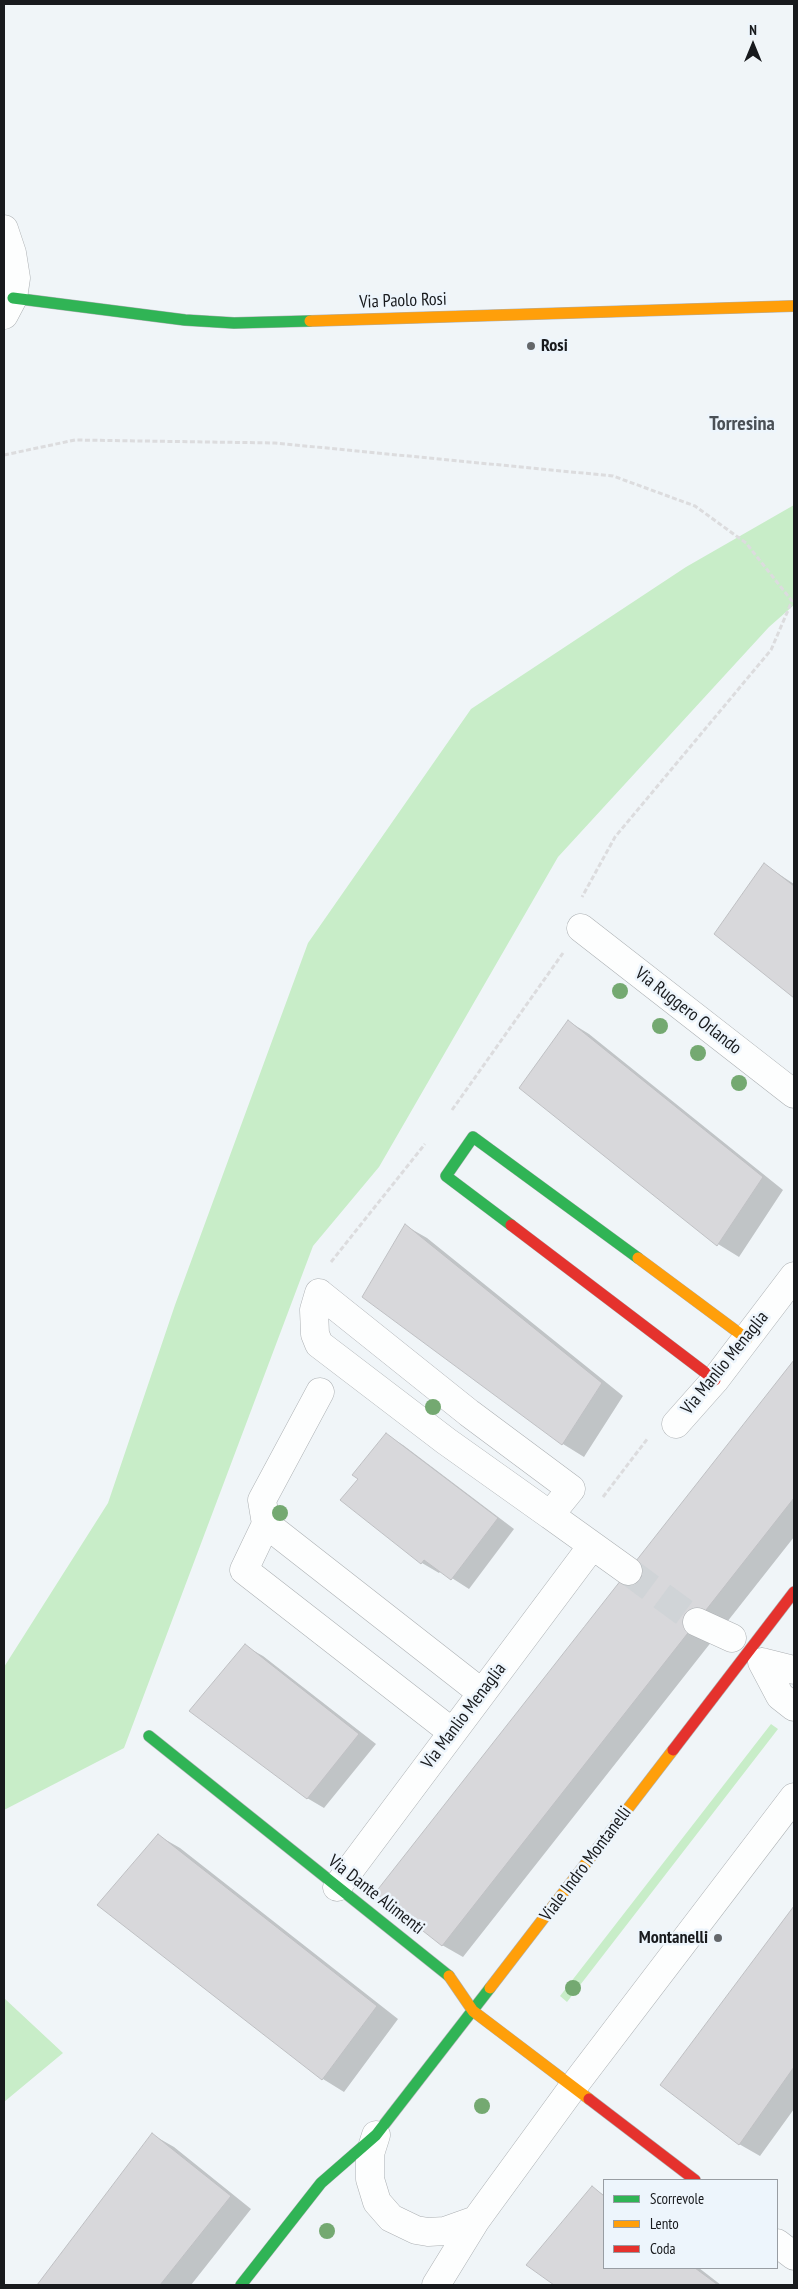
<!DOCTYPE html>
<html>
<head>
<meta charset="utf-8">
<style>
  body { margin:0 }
  #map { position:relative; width:798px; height:2289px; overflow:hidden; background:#f0f5f8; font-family:"PT Sans Narrow",sans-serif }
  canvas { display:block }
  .frame { position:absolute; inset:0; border:5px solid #181a1d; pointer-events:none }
  .legend { position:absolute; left:603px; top:2179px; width:175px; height:90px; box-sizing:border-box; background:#edf5fc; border:1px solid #989da3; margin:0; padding:6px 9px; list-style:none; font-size:15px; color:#181a1d }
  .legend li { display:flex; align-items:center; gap:10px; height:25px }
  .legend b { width:25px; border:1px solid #989da3 }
  .north { position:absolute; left:728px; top:20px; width:50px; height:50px; -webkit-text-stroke:4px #edf5fc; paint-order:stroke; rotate:0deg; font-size:14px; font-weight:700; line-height:20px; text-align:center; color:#181a1d }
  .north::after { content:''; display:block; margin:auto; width:18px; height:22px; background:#181a1d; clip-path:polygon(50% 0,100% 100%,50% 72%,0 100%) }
</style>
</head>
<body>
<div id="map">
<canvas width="798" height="2289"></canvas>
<div class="frame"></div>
<ul class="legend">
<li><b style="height:6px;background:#30b455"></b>Scorrevole</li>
<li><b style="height:6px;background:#ff9f0a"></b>Lento</li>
<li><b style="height:6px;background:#e5322d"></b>Coda</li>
</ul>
<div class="north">N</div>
</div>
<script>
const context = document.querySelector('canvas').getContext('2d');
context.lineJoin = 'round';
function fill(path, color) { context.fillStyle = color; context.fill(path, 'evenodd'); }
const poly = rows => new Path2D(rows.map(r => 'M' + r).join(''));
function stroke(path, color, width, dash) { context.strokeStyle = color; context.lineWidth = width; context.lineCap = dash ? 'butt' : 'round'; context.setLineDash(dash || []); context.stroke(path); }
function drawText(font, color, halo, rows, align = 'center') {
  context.font = font + ' "PT Sans Narrow",sans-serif'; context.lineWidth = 5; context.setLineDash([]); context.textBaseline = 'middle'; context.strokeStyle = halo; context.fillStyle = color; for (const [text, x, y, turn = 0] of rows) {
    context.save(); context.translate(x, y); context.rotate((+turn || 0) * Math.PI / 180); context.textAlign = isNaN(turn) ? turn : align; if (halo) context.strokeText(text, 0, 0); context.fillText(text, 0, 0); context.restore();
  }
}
fill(poly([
  [794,505,794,605,769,627,558,857,379,1167,313,1246,124,1748,4,1810,4,1667,108,1503,175,1305,308,943,471,709,686,567],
  [771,1724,778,1729,567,2002,560,1996],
  [4,1998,63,2053,4,2102]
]), '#c8edc8');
fill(poly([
  [765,865,794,884,794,996,716,933],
  [568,1021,589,1034,783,1190,739,1257,718,1244],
  [406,1226,427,1238,623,1396,584,1457,563,1444,364,1296],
  [794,1362,794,1537,463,1957,442,1945,376,1893],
  [386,1435,403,1445,514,1529,469,1589,441,1571,439,1573,422,1563,342,1499,360,1478],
  [245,1646,263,1656,376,1744,324,1808,307,1798],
  [159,1836,180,1848,398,2019,344,2092,323,2079,99,1905],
  [794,1908,794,2109,760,2156,739,2144,661,2085],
  [153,2135,174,2147,251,2209,191,2285,39,2285],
  [592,2188,604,2195,604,2268,699,2268,721,2285,556,2285,528,2264]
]), '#0003');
const building = poly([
  [764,863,794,886,794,998,714,934,764,863],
  [568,1020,763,1177,717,1246,519,1088,568,1020],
  [405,1224,602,1383,562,1445,362,1297,405,1224],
  [794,1360,794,1498,442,1946,375,1893,794,1360],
  [386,1433,498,1518,451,1580,424,1560,421,1564,340,1500,358,1479,352,1475,386,1433],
  [245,1644,359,1734,307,1799,189,1711,245,1644],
  [158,1834,377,2006,322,2080,97,1905,158,1834],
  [794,1906,794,2067,739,2145,660,2085,794,1906],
  [152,2133,231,2196,160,2285,37,2285,152,2133],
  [592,2186,604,2196,604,2268,695,2268,718,2285,554,2285,526,2265,592,2186]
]);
fill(building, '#d8d8db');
stroke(building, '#bfc0c3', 1);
stroke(poly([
  [628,1571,697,1622]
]), '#d0d4d7', 28, [28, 14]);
const street = poly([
  [4,229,12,253,16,278,13,298,4,315],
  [581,928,794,1094],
  [319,1293,469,1413,571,1489,550,1515,446,1441,319,1344,315,1334,314,1310,319,1293],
  [676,1424,715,1380,794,1276],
  [550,1515,628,1571],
  [266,1524,262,1500,320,1392],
  [697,1622,732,1638],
  [762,1662,780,1696,794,1707],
  [762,1662,794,1670],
  [452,1732,244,1570,266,1524,482,1693],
  [337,1887,592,1546],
  [376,2135,370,2154,370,2179,377,2202,391,2218,416,2230,428,2232,445,2231,476,2220],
  [777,2243,794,2256],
  [436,2285,476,2220,573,2087,794,1797]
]);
const fast = poly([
  [13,298,185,320,234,323,310,321],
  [511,1225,446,1176,473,1137,638,1258],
  [149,1736,449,1976],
  [241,2285,321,2183,376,2135,490,1988]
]);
const slow = poly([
  [310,321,794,306],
  [638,1258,747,1339],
  [449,1976,473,2011,589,2099],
  [490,1988,673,1750]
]);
const jam = poly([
  [511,1225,715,1380],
  [673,1750,794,1592],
  [589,2099,695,2180]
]);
stroke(street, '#acb0b3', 29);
stroke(fast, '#acb0b3', 12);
stroke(slow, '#acb0b3', 12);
stroke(jam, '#acb0b3', 12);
stroke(poly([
  [4,455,75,440,275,443,613,476,695,506,746,543,792,601,771,650,615,837,582,897],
  [452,1110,563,953],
  [331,1262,425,1144],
  [603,1497,648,1438]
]), '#dcdcde', 3, [5, 2.5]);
stroke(street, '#fdfefe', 28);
stroke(fast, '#30b455', 11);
stroke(slow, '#ff9f0a', 11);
stroke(jam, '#e5322d', 11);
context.fillStyle = '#74a971';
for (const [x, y] of [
  [620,991],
  [660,1026],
  [698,1053],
  [739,1083],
  [433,1407],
  [280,1513],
  [573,1988],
  [482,2106],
  [327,2231]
]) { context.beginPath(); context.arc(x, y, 8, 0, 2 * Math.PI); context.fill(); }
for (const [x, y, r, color] of [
  [531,346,5,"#64676a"],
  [718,1938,5,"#64676a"]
]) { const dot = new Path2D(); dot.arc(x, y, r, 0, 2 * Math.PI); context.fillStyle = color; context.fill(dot); stroke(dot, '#edf5fc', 2); }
drawText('18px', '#181a1d', '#edf5fc', [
  ["Via Paolo Rosi",403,301,-2],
  ["Via Ruggero Orlando",688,1011,38],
  ["Via Manlio Menaglia",725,1363,-51],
  ["Via Manlio Menaglia",464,1716,-53],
  ["Viale Indro Montanelli",586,1864,-53],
  ["Via Dante Alimenti",376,1895,38]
]);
drawText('bold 18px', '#181a1d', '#edf5fc', [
  ["Rosi",541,346],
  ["Montanelli",708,1938,"right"]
], 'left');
drawText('bold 20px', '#4a5056', '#edf5fc', [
  ["Torresina",742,424]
]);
</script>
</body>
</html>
